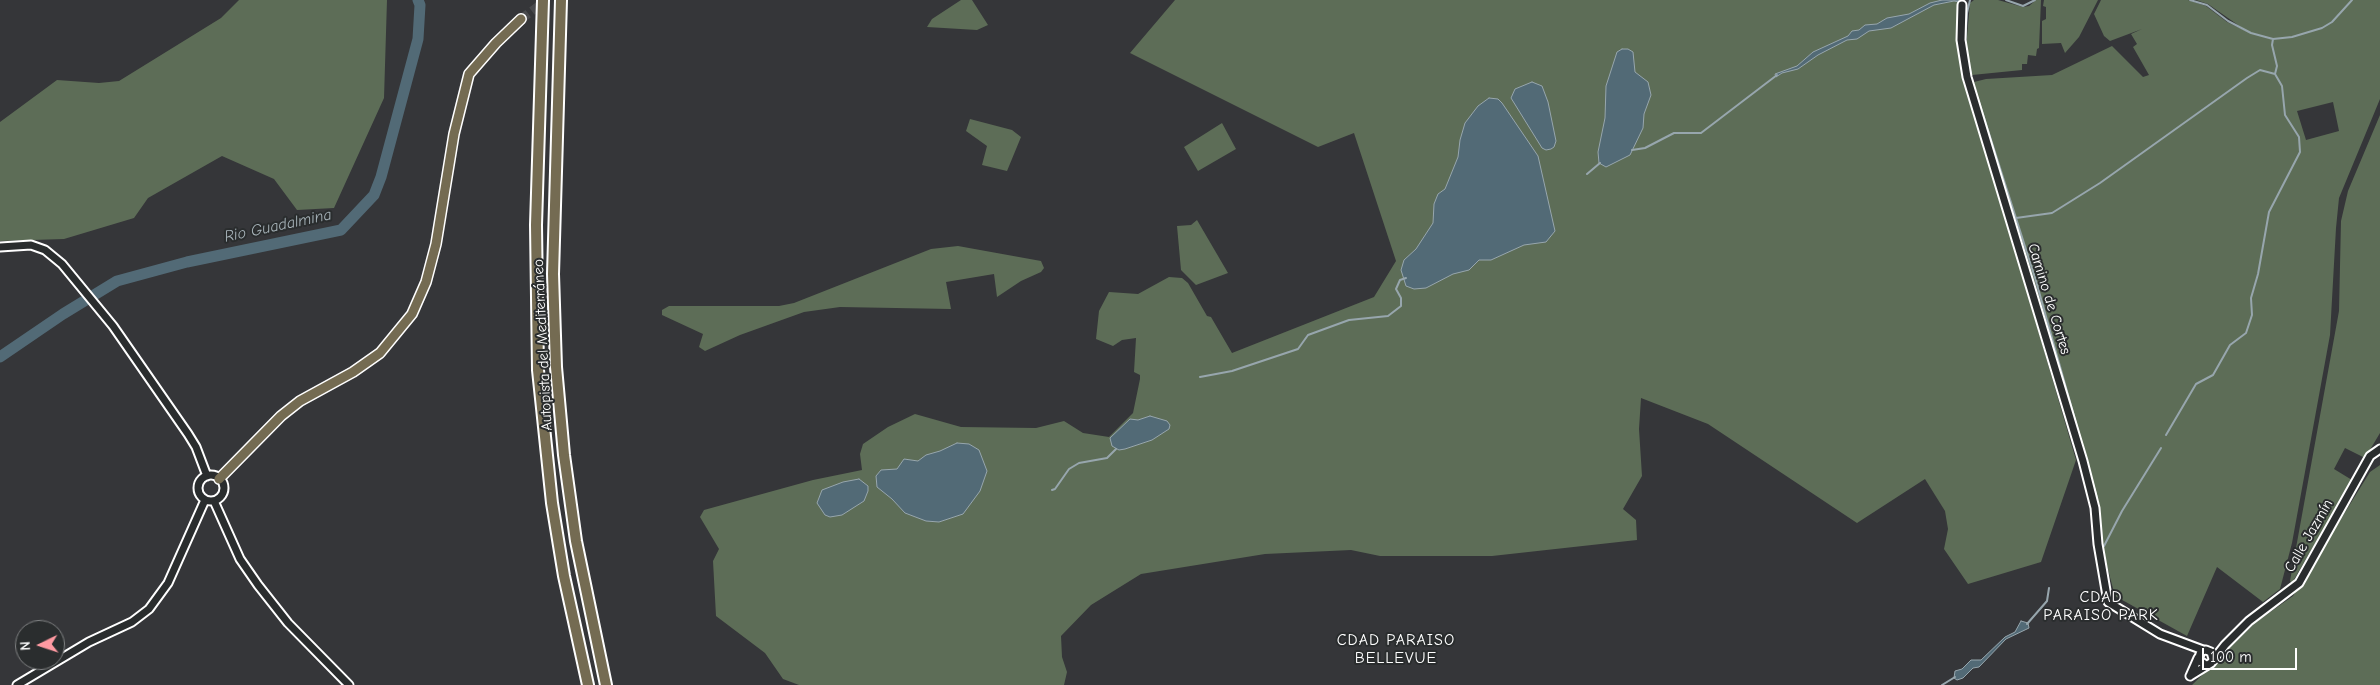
<!DOCTYPE html>
<html>
<head>
<meta charset="utf-8">
<style>
  body { margin:0 }
  #map { position:relative; width:2380px; height:685px; overflow:hidden; background:#353639; font-family:"Comic Neue",sans-serif }
  canvas { display:block }
  .north { position:absolute; left:15px; top:620px; width:50px; height:50px; box-sizing:border-box; background:#2a2d2e; border:1px solid #7f8182; border-radius:50%; rotate:266deg; font-size:14px; font-weight:700; line-height:20px; text-align:center; color:#fff }
  .north::after { content:''; display:block; margin:auto; width:18px; height:22px; background:#ff9aa2; clip-path:polygon(50% 0,100% 100%,50% 72%,0 100%) }
  .scale { position:absolute; left:2202px; top:648px; width:95px; height:22px; box-sizing:border-box; border:2px solid #fff; border-top:0; padding-left:6px; font-size:15px; line-height:18px; white-space:nowrap; color:#fff; -webkit-text-stroke:4px #2a2d2e; paint-order:stroke }
</style>
</head>
<body>
<div id="map">
<canvas width="2380" height="685"></canvas>
<div class="north">N</div>
<div class="scale">100 m</div>
</div>
<script>
const context = document.querySelector('canvas').getContext('2d');
context.lineJoin = 'round';
function fill(path, color) { context.fillStyle = color; context.fill(path, 'evenodd'); }
const poly = rows => new Path2D(rows.map(r => 'M' + r).join(''));
function stroke(path, color, width, dash) { context.strokeStyle = color; context.lineWidth = width; context.lineCap = dash ? 'butt' : 'round'; context.setLineDash(dash || []); context.stroke(path); }
function drawText(font, color, halo, rows, align = 'center') {
  context.font = font + ' "Comic Neue",sans-serif'; context.lineWidth = 4; context.setLineDash([]); context.textBaseline = 'middle'; context.strokeStyle = halo; context.fillStyle = color; for (const [text, x, y, turn = 0] of rows) {
    context.save(); context.translate(x, y); context.rotate((+turn || 0) * Math.PI / 180); context.textAlign = isNaN(turn) ? turn : align; if (halo) context.strokeText(text, 0, 0); context.fillText(text, 0, 0); context.restore();
  }
}
fill(poly([
  [239,0,387,0,384,98,334,208,297,210,274,179,222,156,148,198,134,218,64,239,0,241,0,122,57,80,99,83,119,81,221,18],
  [961,0,972,0,988,25,977,30,927,27,932,19],
  [1175,0,1959,0,1961,10,1959,50,1961,66,2076,460,2041,562,1968,584,1944,549,1948,529,1945,511,1925,479,1857,523,1708,424,1641,398,1639,429,1642,476,1623,509,1636,520,1637,540,1492,556,1380,556,1351,550,1265,554,1141,574,1091,605,1061,636,1062,657,1067,672,1064,685,799,685,783,679,765,653,716,616,713,561,719,549,700,517,704,510,813,480,862,470,860,454,863,444,888,427,915,414,961,427,1036,428,1064,421,1083,433,1109,437,1133,413,1140,379,1140,375,1134,372,1136,338,1122,340,1113,346,1096,339,1099,311,1109,292,1138,294,1169,277,1182,278,1188,283,1207,316,1211,317,1232,353,1374,297,1396,261,1354,133,1318,147,1130,53],
  [1974,0,1998,0,2023,7,2029,6,2036,0,2041,0,2039,48,2037,49,2036,56,2028,55,2027,64,2022,64,2022,70,1972,75,1966,48,1970,3],
  [2044,0,2098,0,2079,37,2065,53,2061,43,2042,44,2042,21,2046,19,2046,7,2043,6],
  [2101,0,2188,0,2206,6,2227,22,2248,32,2208,4,2196,0,2380,0,2380,99,2339,198,2336,228,2330,335,2292,543,2280,589,2263,602,2217,567,2187,636,2115,596,2101,543,2100,506,1974,82,1986,79,2052,75,2112,46,2143,77,2149,75,2133,47,2137,44,2131,34,2142,29,2110,41,2104,36,2094,14],
  [2333,102,2339,131,2306,140,2297,111],
  [2380,115,2380,433,2365,458,2345,448,2334,469,2352,480,2292,583,2290,581,2339,311,2341,221,2348,191],
  [970,119,1012,130,1021,137,1007,171,982,165,987,146,966,131],
  [1222,123,1236,149,1198,171,1184,147],
  [1197,220,1228,273,1196,285,1181,270,1177,226,1191,225],
  [958,246,1041,261,1044,268,1041,272,1021,281,997,297,994,274,946,282,951,309,840,307,804,312,740,335,705,351,699,347,703,334,662,315,662,310,669,306,779,306,794,303,931,249],
  [2380,465,2380,685,2192,685,2256,622,2293,596,2370,472]
]), '#5d6d57');
const water = poly([
  [1942,0,1959,0,1959,2,1954,1,1934,5,1891,28,1869,31,1857,39,1847,40,1818,55,1798,69,1782,73,1776,77,1775,74,1797,66,1813,52,1848,36,1852,31,1859,30,1865,25,1877,24,1887,18,1909,14,1930,3,1942,0],
  [1622,49,1628,49,1633,52,1635,72,1648,82,1651,95,1644,114,1643,128,1630,155,1606,167,1599,163,1598,152,1605,118,1606,86,1617,52,1622,49],
  [1532,82,1542,86,1548,102,1556,141,1554,147,1551,149,1546,150,1542,148,1511,98,1515,89,1532,82],
  [1489,98,1498,99,1502,103,1538,156,1555,231,1546,242,1524,245,1491,260,1479,260,1469,270,1453,274,1426,288,1414,289,1406,286,1401,270,1404,260,1416,249,1433,223,1434,204,1438,194,1445,189,1458,157,1460,140,1465,123,1478,106,1489,98],
  [1150,416,1167,421,1170,425,1169,429,1152,440,1125,449,1119,450,1112,446,1110,438,1130,419,1138,420,1150,416],
  [957,443,969,444,979,450,987,471,980,491,963,514,939,522,926,521,905,513,892,499,877,487,876,476,881,470,897,469,904,459,918,461,926,455,940,451,957,443],
  [859,479,868,486,868,491,864,501,842,515,830,517,825,515,817,503,822,490,843,482,859,479],
  [2021,621,2028,623,2029,628,2006,639,1979,667,1973,668,1963,678,1957,680,1954,678,1955,671,1962,669,1971,660,1981,660,2005,637,2015,632,2021,621]
]);
fill(water, '#526a76');
stroke(water, '#97a6ad', 1);
stroke(poly([
  [2006,0,2023,6,2035,0],
  [2190,0,2207,5,2228,21,2251,33,2273,39,2292,37,2322,28,2332,22,2352,0],
  [1965,45,1967,13,1970,0],
  [1968,62,1971,74],
  [1972,80,2036,281,2097,498],
  [1632,150,1645,148,1674,133,1701,133,1777,75],
  [1587,174,1600,163],
  [2016,218,2052,213,2100,183,2247,78,2260,70,2275,74],
  [1200,377,1232,371,1298,349,1308,335,1349,320,1388,316,1401,306,1401,298,1396,289,1400,280,1406,278],
  [2166,435,2196,384,2213,375,2230,345,2246,333,2252,315,2251,298,2258,274,2269,212,2300,152,2299,137,2285,115,2282,86,2275,74,2277,66,2272,45,2273,39],
  [1052,490,1055,489,1069,469,1079,463,1107,458,1116,449],
  [2104,546,2122,511,2161,448],
  [2027,624,2047,601,2049,588],
  [1942,685,1955,677]
]), '#97a6ad', 2);
stroke(poly([
  [0,357,63,314,117,281,187,262,341,230,374,195,381,177,418,39,420,5,418,0]
]), '#526a76', 11);
stroke(poly([
  [521,19,547,0]
]), '#494a4d', 9, [9, 4.5]);
const minor = poly([
  [1962,5,1961,40,1967,77,2083,461,2095,508,2098,544,2108,602,2160,634,2203,650],
  [0,247,31,245,45,250,62,264,113,326,188,434,196,447,207,476],
  '198 488a13 13 0 1 1 26 0a13 13 0 1 1-26 0Z',
  [214,501,240,559,258,585,288,623,349,685],
  [2206,665,2198,660,2201,651,2206,650,2211,652,2213,659],
  [2190,676,2211,663,2225,645,2249,621,2299,583,2370,456,2380,449],
  [2190,676,2198,658],
  [17,685,89,642,132,622,149,609,168,583,205,500]
]);
const major = poly([
  [219,479,281,416,300,401,353,372,380,353,412,314,426,282,436,244,454,134,469,74,496,43,521,19]
]);
const highway = poly([
  [543,0,536,225,538,370,552,503,564,576,588,685],
  [561,0,553,274,556,367,564,455,576,541,606,685]
]);
stroke(minor, '#fff', 11);
stroke(major, '#fff', 12);
stroke(highway, '#fff', 14);
stroke(minor, '#2a2d2e', 7);
stroke(major, '#746b52', 9);
stroke(highway, '#746b52', 10);
drawText('15px', '#fff', '#2a2d2e', [
  ["Camino de Cortes",2049,299,73],
  ["Autopista del Mediterráneo",543,345,-93],
  ["Calle Jazmín",2309,536,-60]
]);
drawText('italic 16px', '#a8b4ba', '#2a2d2e', [
  ["Rio Guadalmina",278,226,-12]
]);
context.letterSpacing = '1px';
drawText('16px', '#fff', '#2a2d2e', [
  ["CDAD",2101,597],
  ["PARAISO PARK",2101,615],
  ["CDAD PARAISO",1396,640],
  ["BELLEVUE",1396,658]
]);
context.letterSpacing = '0px';
</script>
</body>
</html>
